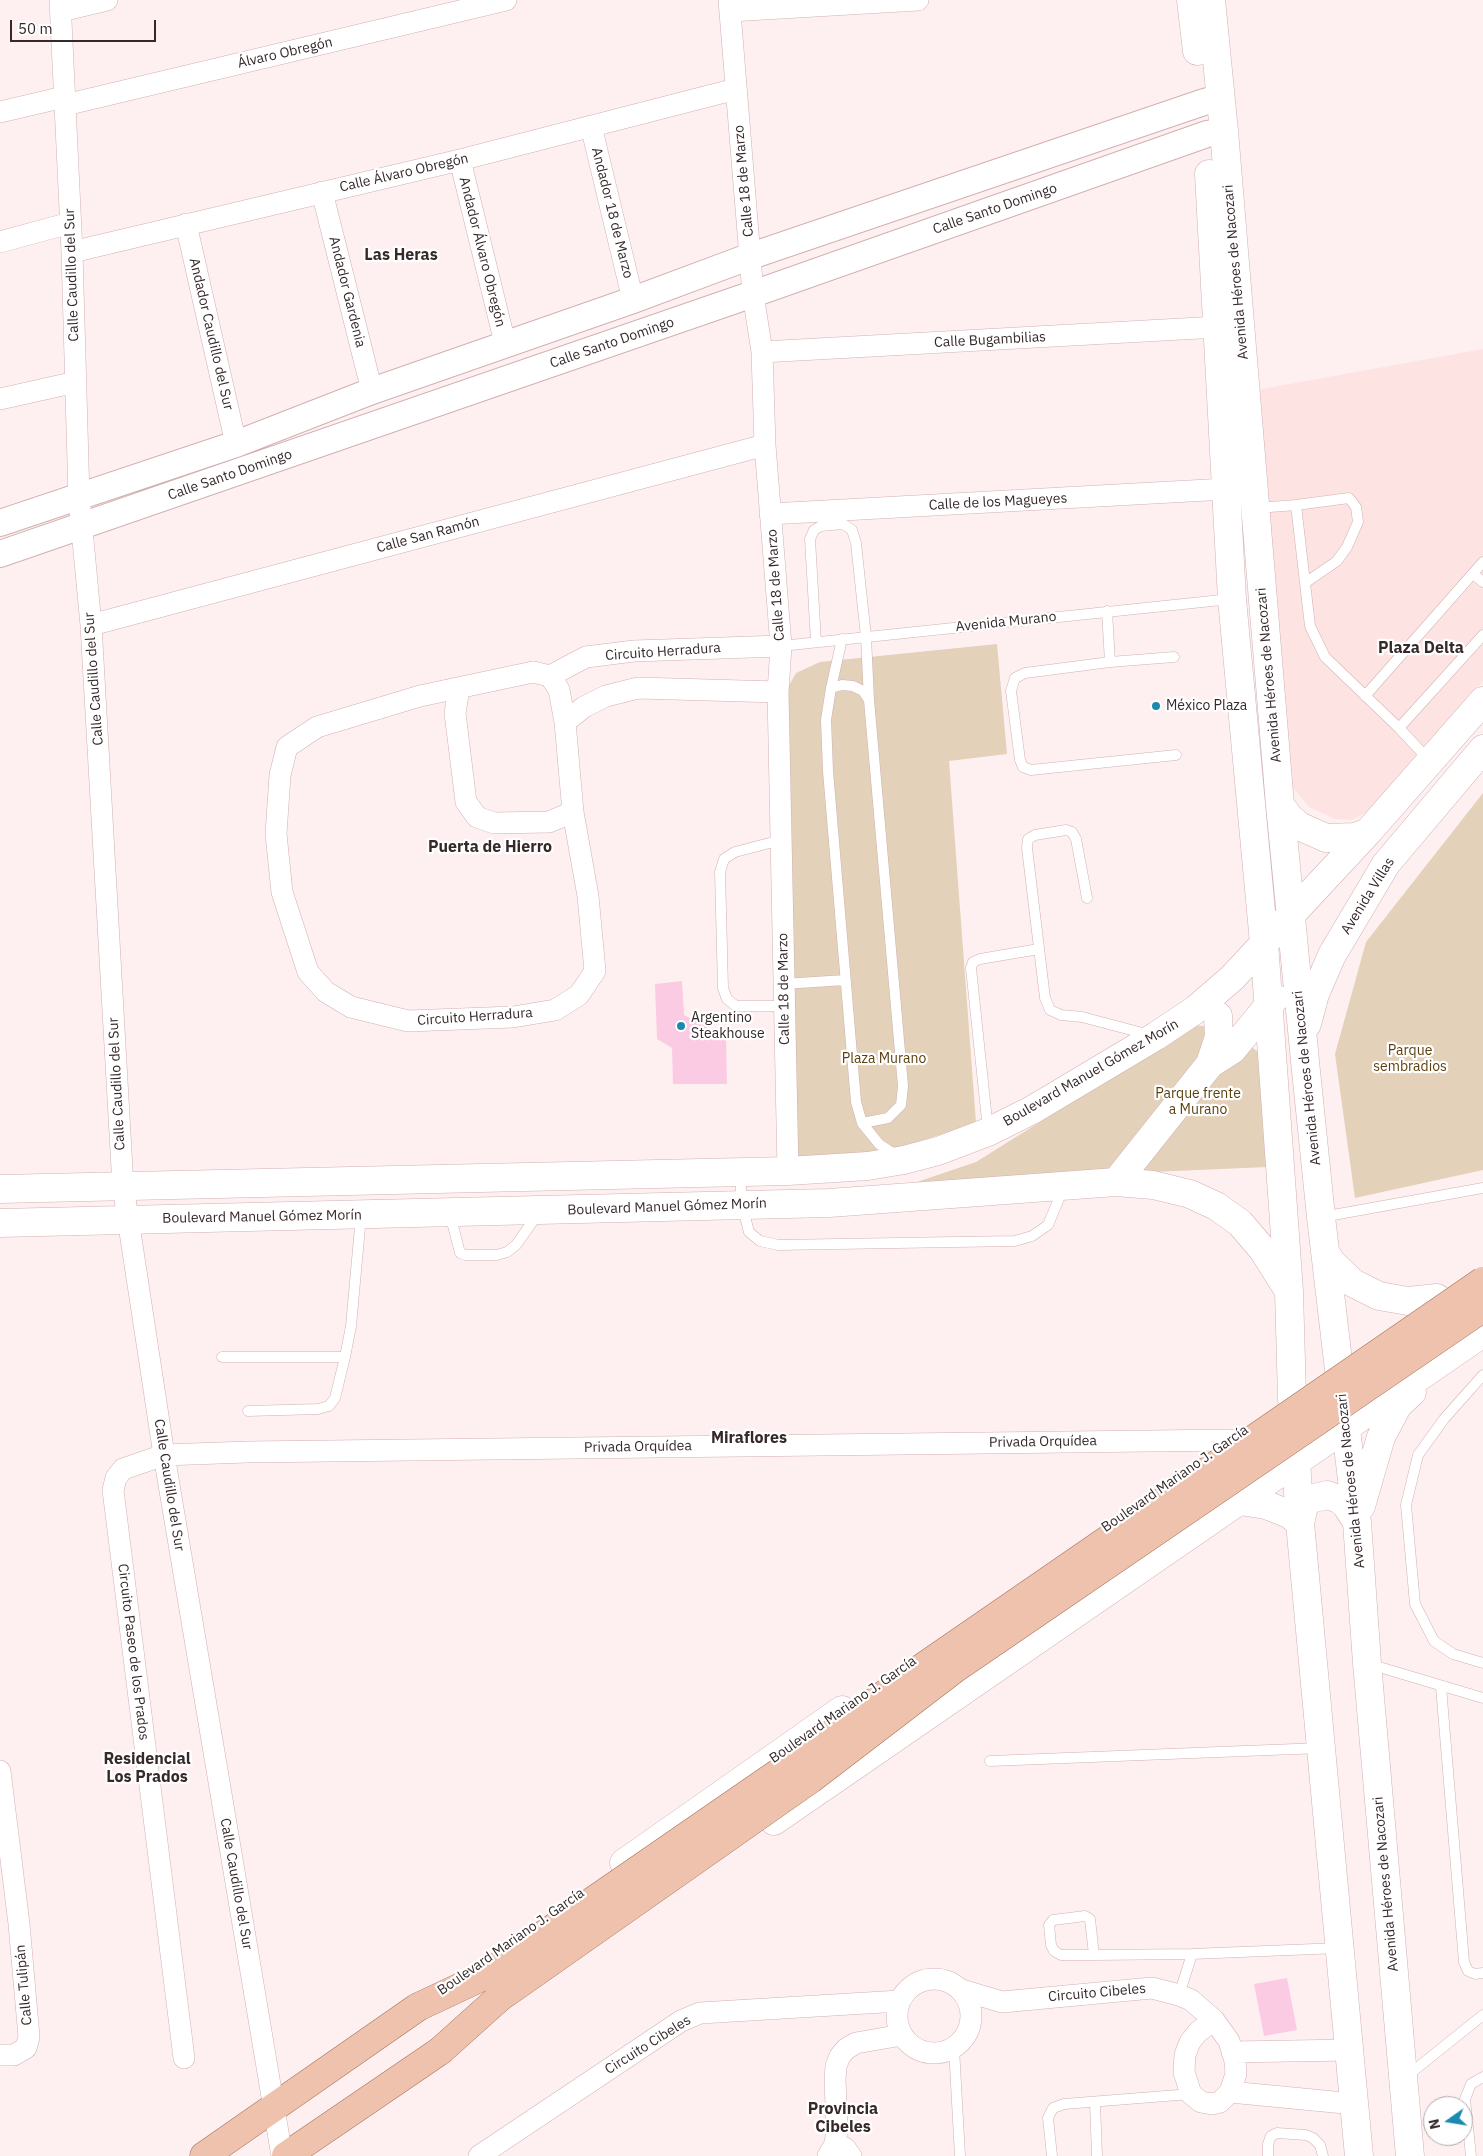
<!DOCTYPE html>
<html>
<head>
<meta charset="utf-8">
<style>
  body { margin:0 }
  #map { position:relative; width:1483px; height:2156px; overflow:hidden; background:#fef0f0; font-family:"IBM Plex Sans",sans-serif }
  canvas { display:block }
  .north { position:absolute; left:1423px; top:2096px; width:50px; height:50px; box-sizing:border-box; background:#fff; border:1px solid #afa9aa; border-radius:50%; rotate:257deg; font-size:14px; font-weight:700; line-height:20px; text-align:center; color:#36292a }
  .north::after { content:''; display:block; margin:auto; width:18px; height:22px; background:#1b8ab0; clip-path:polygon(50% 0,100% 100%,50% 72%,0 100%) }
  .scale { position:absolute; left:10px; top:20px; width:146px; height:22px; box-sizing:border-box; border:2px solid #36292a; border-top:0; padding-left:6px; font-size:15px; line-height:18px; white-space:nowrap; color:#36292a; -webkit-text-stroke:4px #fff; paint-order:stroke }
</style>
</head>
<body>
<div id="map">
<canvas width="1483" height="2156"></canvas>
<div class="north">N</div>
<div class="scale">50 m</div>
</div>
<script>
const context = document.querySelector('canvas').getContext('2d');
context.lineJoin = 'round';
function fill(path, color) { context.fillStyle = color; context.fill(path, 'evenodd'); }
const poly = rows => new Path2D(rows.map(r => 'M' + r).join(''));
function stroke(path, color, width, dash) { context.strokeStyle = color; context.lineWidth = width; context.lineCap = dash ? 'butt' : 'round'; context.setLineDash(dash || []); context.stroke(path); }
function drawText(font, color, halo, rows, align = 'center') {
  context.font = font + ' "IBM Plex Sans",sans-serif'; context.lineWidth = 4.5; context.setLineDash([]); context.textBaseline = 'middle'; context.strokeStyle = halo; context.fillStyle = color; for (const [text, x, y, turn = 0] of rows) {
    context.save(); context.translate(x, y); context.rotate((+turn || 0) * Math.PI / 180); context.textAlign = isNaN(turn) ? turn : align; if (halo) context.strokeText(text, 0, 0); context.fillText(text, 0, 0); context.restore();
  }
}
fill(poly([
  [1483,349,1483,681,1377,807,1352,820,1335,819,1309,807,1293,788,1289,768,1256,390]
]), '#fee3e3');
fill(poly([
  [997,644,1007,754,949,761,976,1123,874,1156,798,1156,787,689,796,673,820,662],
  [1483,793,1483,1170,1355,1198,1335,1054,1366,942],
  [1195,1025,1231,1030,1264,1057,1268,1167,917,1182,976,1162]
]), '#e3d1b9');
fill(poly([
  [682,981,684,1015,726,1037,727,1084,673,1084,672,1048,657,1039,655,984],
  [1287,1978,1297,2030,1264,2036,1254,1984]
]), '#fbcbe3');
const service = poly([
  [1257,508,1296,505],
  [1473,574,1483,582],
  [1305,583,1337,561,1347,547,1358,522,1356,507,1349,498,1296,505,1310,626,1325,657,1399,728,1429,760],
  [1107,611,1110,662,1025,673,1015,678,1011,691,1020,760,1023,767,1031,770,1176,755],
  [816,642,810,539,814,530,821,526,843,524,852,530,856,543,866,637,869,700,903,1086,901,1105,888,1118,862,1123,856,1102,828,771,826,720,831,688,842,639],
  [781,646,1231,599],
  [1110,662,1174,657],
  [831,688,842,685,853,686,863,691,869,700],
  [1365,696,1483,562],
  [1399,728,1483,635],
  [781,840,735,852,724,859,720,872,723,988,727,999,736,1006,784,1006],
  [1087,898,1076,839,1072,832,1066,830,1035,835,1028,839,1027,848,1045,998,1050,1010,1061,1015,1082,1017,1150,1035],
  [784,984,845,980],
  [862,1123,879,1144,897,1156],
  [988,1130,971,968,973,962,980,959,1039,949],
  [740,1173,742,1205,749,1232,760,1241,778,1245,1015,1241,1032,1236,1048,1225,1063,1189],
  [450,1214,460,1253,465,1255,497,1255,507,1252,516,1245,538,1214],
  [1322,1217,1483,1188],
  [222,1357,345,1357,351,1326,361,1216],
  [1483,1375,1444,1419,1418,1455,1406,1505,1415,1604,1434,1641,1453,1654,1483,1663],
  [248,1411,318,1409,329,1406,335,1398,345,1357],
  [1369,1664,1483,1698],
  [1441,1687,1464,1962,1468,1971,1475,1974,1483,1973],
  [990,1761,1321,1748],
  [1094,1955,1090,1919,1085,1916,1053,1920,1049,1925,1051,1945,1054,1951,1061,1955,1094,1955,1192,1954,1339,1948],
  [1179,1995,1192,1954],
  [954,2048,960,2156],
  [1407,2076,1483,2015],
  [1095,2102,1097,2156],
  [1052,2156,1048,2118,1053,2108,1064,2104,1191,2094],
  [1268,2156,1268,2144,1271,2136,1277,2133,1306,2135,1313,2138,1320,2145,1323,2156],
  [1471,2156,1465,2099,1471,2084,1483,2077]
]);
const minor = poly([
  [60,0,72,252,79,498,91,625,123,1186,164,1455,282,2156],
  [729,0,753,294,762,352,765,445,781,646,778,692,788,1171],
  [61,11,107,0],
  [730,11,918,0],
  [65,105,506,0],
  [0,112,64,97],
  [591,126,633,300],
  [460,160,505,343],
  [322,192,372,391],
  [186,224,236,444],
  [0,242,70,223],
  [72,252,460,160,736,89],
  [762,352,1218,327],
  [0,399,76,382],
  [770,514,1226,489],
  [91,625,765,445],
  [533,672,550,676,559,690,565,722,573,812,588,896,595,971,579,995,555,1010,513,1017,408,1021,351,1007,326,992,308,972,282,892,276,834,280,775,287,747,317,727,420,696,533,672],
  [550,676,586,657,634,651,781,646],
  [459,688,455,713,466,802,477,817,494,823,549,822,573,812],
  [565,722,584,707,606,696,638,688,778,692],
  [0,1771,19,1924,29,2037,26,2048,14,2055,0,2055],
  '897 2016a37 37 0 1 1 74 0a37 37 0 1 1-74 0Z',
  [962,1990,1002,2002,1152,1988,1179,1995,1191,2000,1214,2020],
  [1214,2020,1229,2041,1235,2061,1236,2074,1230,2092,1220,2102,1212,2104,1201,2102,1191,2094,1184,2072,1185,2055,1190,2042,1198,2032,1214,2020],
  [1232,2052,1349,2050],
  [184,2058,113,1490,116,1478,123,1469,164,1455,247,1452,1232,1440],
  [1230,2092,1355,2104],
  [835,2144,845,2148,851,2156],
  [479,2156,681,2021,700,2013,900,2001],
  [828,2156,835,2144,837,2130,835,2080,836,2066,840,2056,846,2049,856,2043,902,2035]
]);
const tertiary = poly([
  [0,523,236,444,372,391,633,300,751,256,1204,102,1219,98],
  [0,554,753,294,1207,134,1224,131]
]);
const secondary = poly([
  [1191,0,1197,51],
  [1211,0,1224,131,1280,805,1306,1071,1321,1217,1357,1522,1367,1663,1410,2156],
  [1209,174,1232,599,1264,943,1289,1291,1292,1398,1300,1523,1359,2156],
  [1280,805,1289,817,1299,826,1326,838,1355,837,1368,832],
  [1307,1024,1315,994,1332,955,1386,864,1483,749],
  [1210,1064,1232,1050,1275,998],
  [1116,1182,1210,1064,1219,1037,1218,1016],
  [0,1189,788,1171,868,1166,904,1160,938,1151,988,1132,1032,1110,1156,1036,1195,1010,1232,978,1368,832,1483,701],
  [0,1223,829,1203,1116,1182,1153,1185,1190,1194,1216,1206,1240,1223,1263,1250,1287,1288],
  [1325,1252,1332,1263,1353,1283,1379,1296,1408,1301,1437,1298],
  [1240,1501,1266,1505,1289,1514,1300,1523,1304,1506,1310,1499,1327,1495,1339,1499,1346,1505,1357,1522],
  [1361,1506,1381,1437,1398,1405,1412,1392],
  [774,1821,1483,1333],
  [624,1863,842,1710]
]);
const primary = poly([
  [204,2156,418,2007],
  [286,2156,440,2051]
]);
stroke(service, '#d2b0b1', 11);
stroke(minor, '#d2b0b1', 22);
stroke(tertiary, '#d2b0b1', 28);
stroke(secondary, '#d2b0b1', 29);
stroke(primary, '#a6725b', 29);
stroke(service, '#fff', 10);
stroke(minor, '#fff', 21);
stroke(tertiary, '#fff', 26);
stroke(secondary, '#fff', 28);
stroke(primary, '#eec2ad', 28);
const primaryBridge = poly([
  [418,2007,484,1976,794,1762,904,1680,1483,1281],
  [440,2051,499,1998,811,1779,956,1668,1483,1308]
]);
stroke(primaryBridge, '#a6725b', 29, []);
stroke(primaryBridge, '#eec2ad', 28);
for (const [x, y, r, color] of [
  [1156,706,5,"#1b8ab0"],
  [681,1026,5,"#1b8ab0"]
]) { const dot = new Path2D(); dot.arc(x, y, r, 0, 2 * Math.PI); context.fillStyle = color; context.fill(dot); stroke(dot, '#fff', 2); }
drawText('14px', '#36292a', '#fff', [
  ["Álvaro Obregón",285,53,-13],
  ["Calle Álvaro Obregón",404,173,-13],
  ["Calle 18 de Marzo",744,181,-95],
  ["Calle Santo Domingo",995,209,-19],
  ["Andador 18 de Marzo",612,213,76],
  ["Andador Álvaro Obregón",482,252,76],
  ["Avenida Héroes de Nacozari",1236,272,-95],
  ["Calle Caudillo del Sur",72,275,-92],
  ["Andador Gardenia",347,292,76],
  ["Andador Caudillo del Sur",211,334,77],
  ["Calle Bugambilias",990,340,-3],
  ["Calle Santo Domingo",612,343,-19],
  ["Calle Santo Domingo",230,475,-19],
  ["Calle de los Magueyes",998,502,-3],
  ["Calle San Ramón",428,535,-15],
  ["Calle 18 de Marzo",776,585,-94],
  ["Avenida Murano",1006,622,-6],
  ["Circuito Herradura",663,652,-4],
  ["Avenida Héroes de Nacozari",1269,675,-95],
  ["Calle Caudillo del Sur",94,679,-94],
  ["Avenida Villas",1368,896,-58],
  ["Calle 18 de Marzo",784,989,-91],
  ["Circuito Herradura",475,1017,-4],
  ["Boulevard Manuel Gómez Morín",1091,1073,-30],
  ["Avenida Héroes de Nacozari",1307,1078,-96],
  ["Calle Caudillo del Sur",117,1084,-93],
  ["Boulevard Manuel Gómez Morín",667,1207,-2],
  ["Boulevard Manuel Gómez Morín",262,1217,-1],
  ["Privada Orquídea",1043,1442,-1],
  ["Privada Orquídea",638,1447,-1],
  ["Boulevard Mariano J. García",1175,1479,-35],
  ["Avenida Héroes de Nacozari",1351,1481,-96],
  ["Calle Caudillo del Sur",169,1485,81],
  ["Circuito Paseo de los Prados",133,1652,83],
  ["Boulevard Mariano J. García",843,1710,-35],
  ["Calle Caudillo del Sur",236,1884,80],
  ["Avenida Héroes de Nacozari",1386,1884,-95],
  ["Boulevard Mariano J. García",511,1942,-35],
  ["Calle Tulipán",24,1985,-95],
  ["Circuito Cibeles",1097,1993,-5],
  ["Circuito Cibeles",648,2045,-32]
]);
drawText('14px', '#36292a', '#fff', [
  ["México Plaza",1166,706],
  ["Argentino",691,1018],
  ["Steakhouse",691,1034]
], 'left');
drawText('14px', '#5b3f0e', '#fff', [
  ["Parque",1410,1051],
  ["sembradios",1410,1067],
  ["Plaza Murano",884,1059],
  ["Parque frente",1198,1094],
  ["a Murano",1198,1110]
]);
drawText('bold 16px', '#36292a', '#fff', [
  ["Las Heras",401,255],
  ["Plaza Delta",1421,648],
  ["Puerta de Hierro",490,847],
  ["Miraflores",749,1438],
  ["Residencial",147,1759],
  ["Los Prados",147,1777],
  ["Provincia",843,2109],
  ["Cibeles",843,2127]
]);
</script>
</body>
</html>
